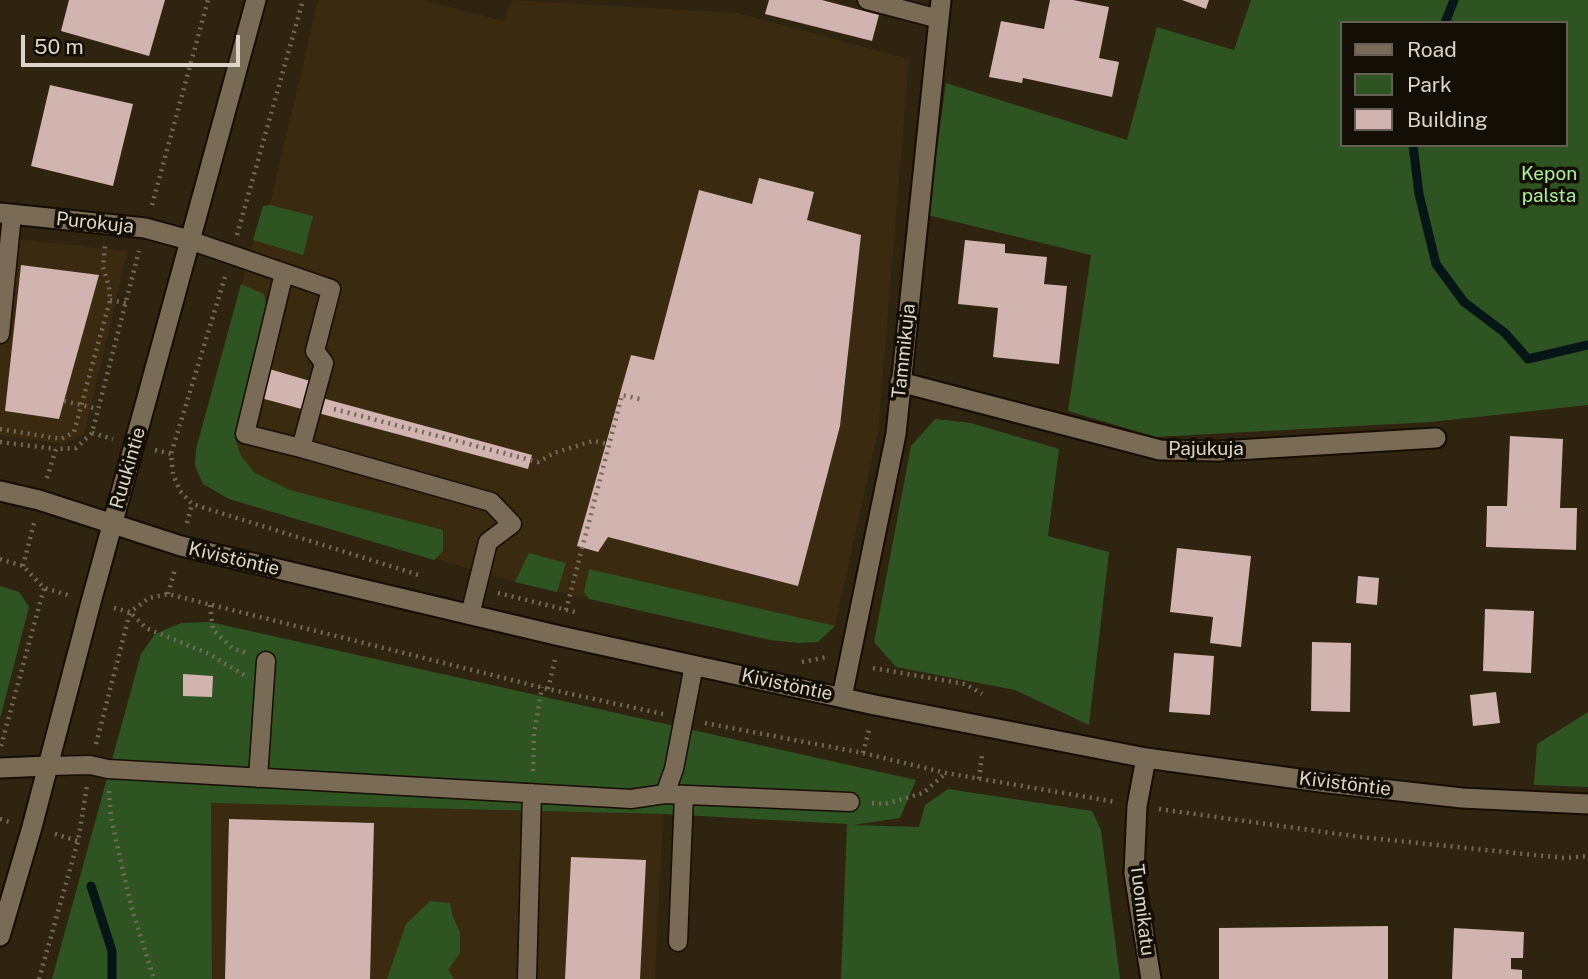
<!DOCTYPE html>
<html>
<head>
<meta charset="utf-8">
<style>
  body { margin:0 }
  #map { position:relative; width:1588px; height:979px; overflow:hidden; background:#2f2410; font-family:"Public Sans",sans-serif }
  canvas { display:block }
  .legend { position:absolute; left:1340px; top:21px; width:228px; height:126px; box-sizing:border-box; background:#130e06; border:2px solid #645e54; margin:0; padding:9px 12px; list-style:none; font-size:21px; color:#ddd5c9 }
  .legend li { display:flex; align-items:center; gap:14px; height:35px }
  .legend b { width:35px; border:2px solid #645e54 }
  .scale { position:absolute; left:21px; top:35px; width:219px; height:32px; box-sizing:border-box; border:4px solid #ddd5c9; border-top:0; padding-left:9px; font-size:21px; line-height:24px; white-space:nowrap; color:#ddd5c9; -webkit-text-stroke:5px #130e06; paint-order:stroke }
</style>
</head>
<body>
<div id="map">
<canvas width="1588" height="979"></canvas>
<ul class="legend">
<li><b style="height:9px;background:#796b56"></b>Road</li>
<li><b style="height:19px;background:#2d5421"></b>Park</li>
<li><b style="height:19px;background:#d1b3af"></b>Building</li>
</ul>
<div class="scale">50 m</div>
</div>
<script>
const context = document.querySelector('canvas').getContext('2d');
context.lineJoin = 'round';
function fill(path, color) { context.fillStyle = color; context.fill(path, 'evenodd'); }
const poly = rows => new Path2D(rows.map(r => 'M' + r).join(''));
function stroke(path, color, width, dash) { context.strokeStyle = color; context.lineWidth = width; context.lineCap = dash ? 'butt' : 'round'; context.setLineDash(dash || []); context.stroke(path); }
function drawText(font, color, halo, rows, align = 'center') {
  context.font = font + ' "Public Sans",sans-serif'; context.lineWidth = 7; context.setLineDash([]); context.textBaseline = 'middle'; context.strokeStyle = halo; context.fillStyle = color; for (const [text, x, y, turn = 0] of rows) {
    context.save(); context.translate(x, y); context.rotate((+turn || 0) * Math.PI / 180); context.textAlign = isNaN(turn) ? turn : align; if (halo) context.strokeText(text, 0, 0); context.fillText(text, 0, 0); context.restore();
  }
}
fill(poly([
  [318,0,423,0,504,21,512,0,738,13,909,59,878,432,835,626,818,642,799,643,770,640,515,582,229,499,203,484,195,466,196,449,263,206,270,204],
  [0,237,128,251,84,434,61,444,0,435],
  [211,803,663,814,655,979,212,979]
]), '#392a10');
fill(poly([
  [1251,0,1588,0,1588,405,1431,422,1156,437,1068,411,1091,255,928,215,946,83,1127,140,1157,27,1234,50],
  [1341,23,1565,23,1565,145,1341,145],
  [270,205,313,216,303,255,253,240,263,206],
  [241,284,264,294,267,308,235,439,241,456,255,473,290,490,443,530,443,551,434,560,229,499,203,484,195,466,196,449],
  [935,419,971,423,1059,449,1048,536,1109,552,1089,725,1015,690,896,667,874,642,911,446],
  [529,553,566,563,557,592,515,582],
  [589,569,835,626,818,642,799,643,770,640,589,599,584,592],
  [0,586,19,592,29,607,0,719],
  [210,622,916,780,900,818,853,825,919,827,925,805,948,789,1092,811,1101,830,1120,979,841,979,847,824,663,814,211,803,212,979,52,979,141,654,155,634,181,623],
  [1588,712,1588,787,1534,785,1537,744],
  [430,901,450,903,453,917,460,932,460,953,448,970,454,979,387,979,406,924]
]), '#2d5421');
stroke(poly([
  [1445,23,1454,0],
  [1413,145,1419,194,1436,264,1464,302,1505,333,1528,359,1588,345],
  [91,886,112,951,112,979]
]), '#061516', 9);
fill(poly([
  [69,0,165,0,149,56,61,31],
  [769,0,822,0,879,15,872,41,765,14],
  [1050,0,1073,0,1109,7,1099,58,1119,62,1112,97,1023,78,1022,83,989,77,1001,21,1044,29],
  [1182,0,1209,0,1206,9],
  [50,85,133,104,113,186,31,166],
  [759,178,814,192,807,220,861,235,840,426,798,586,608,537,598,552,577,546,631,355,654,360,699,190,752,204],
  [965,240,1005,244,1005,253,1047,257,1044,284,1067,286,1059,364,993,357,998,308,958,304],
  [21,265,99,275,59,419,5,411],
  [266,368,317,383,309,411,257,397],
  [322,398,532,455,528,469,318,413],
  [1510,436,1563,439,1560,508,1577,508,1576,550,1486,547,1487,506,1507,506],
  [1177,548,1251,556,1241,647,1210,643,1213,617,1170,612],
  [1358,576,1379,578,1377,605,1356,603],
  [1485,609,1534,611,1531,673,1483,671],
  [1312,642,1351,643,1350,712,1311,711],
  [1174,653,1214,656,1210,715,1169,712],
  [183,674,213,676,212,697,183,696],
  [1496,692,1500,723,1473,726,1470,695],
  [229,819,374,823,370,979,225,979],
  [571,857,646,860,640,979,565,979],
  [1388,926,1388,979,1219,979,1219,928],
  [1454,928,1524,932,1523,958,1511,958,1511,969,1522,970,1522,979,1452,979]
]), '#d1b3af');
const service = poly([
  [867,0,939,19],
  [189,240,331,289,315,351,324,363,301,448,491,502,512,524,488,542,470,615],
  [284,273,245,434,301,448],
  [0,334,12,215],
  [48,766,90,765,108,769,631,799,665,794,850,802],
  [258,778,266,661],
  [665,794,674,769,694,665],
  [678,942,684,795],
  [527,979,532,793]
]);
const minor = poly([
  [0,213,145,228,189,240],
  [900,382,1160,450,1219,451,1436,438],
  [842,697,896,434,941,0],
  [1146,758,1137,806,1134,873,1151,979],
  [0,768,48,766]
]);
const tertiary = poly([
  [0,936,32,827,91,602,256,0]
]);
const secondary = poly([
  [0,491,39,500,181,546,560,636,875,705,1146,758,1328,783,1462,798,1588,804]
]);
stroke(service, '#170d00', 21);
stroke(minor, '#170d00', 23);
stroke(tertiary, '#170d00', 23);
stroke(secondary, '#170d00', 23);
stroke(poly([
  [152,205,208,0],
  [237,235,303,0],
  [225,277,171,454,173,474,180,491,192,504,422,576],
  [110,300,126,303],
  [64,401,98,409],
  [334,409,538,462,554,453,593,441,609,444],
  [0,429,61,439,74,432,110,300,109,287,103,267,105,246],
  [92,433,113,439],
  [0,442,56,449],
  [155,450,171,454],
  [47,478,56,449,76,448,92,433,139,251],
  [187,523,192,504],
  [0,559,23,566,44,588,68,595],
  [23,566,34,523],
  [498,593,575,612],
  [168,594,175,569],
  [210,605,213,630,232,648,246,653],
  [114,608,130,612,149,598,168,594,548,689,663,714],
  [566,610,622,395,644,400],
  [802,662,827,657],
  [873,668,965,684,982,694],
  [548,689,555,660],
  [705,723,863,753,946,773,1116,802],
  [96,744,130,612,146,628,209,654,244,675],
  [1,746,44,588],
  [863,753,870,726],
  [533,771,534,734,542,687],
  [979,779,982,755],
  [109,791,111,818,131,906,154,979],
  [872,803,885,804,923,793,946,773],
  [1159,809,1360,837,1564,858,1588,856],
  [0,819,10,822],
  [55,834,78,841],
  [39,979,78,841,87,786]
]), '#736958', 4.5, [2, 5]);
stroke(service, '#796b56', 18);
stroke(minor, '#796b56', 19);
stroke(tertiary, '#796b56', 19);
stroke(secondary, '#796b56', 19);
drawText('19px', '#abf097', '#130e06', [
  ["Kepon",1549,174],
  ["palsta",1549,196]
]);
drawText('19px', '#ddd5c9', '#130e06', [
  ["Purokuja",95,223,6],
  ["Tammikuja",904,351,-84],
  ["Pajukuja",1206,449],
  ["Ruukintie",128,468,-74],
  ["Kivistöntie",234,559,13],
  ["Kivistöntie",787,685,12],
  ["Kivistöntie",1345,784,7],
  ["Tuomikatu",1142,910,83]
]);
</script>
</body>
</html>
